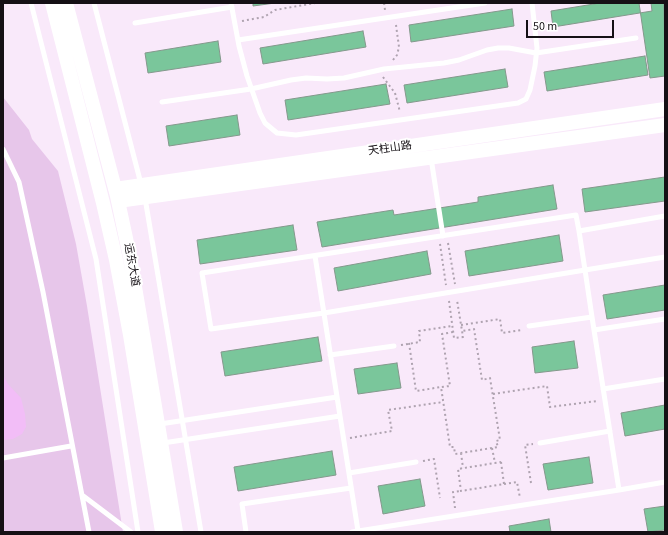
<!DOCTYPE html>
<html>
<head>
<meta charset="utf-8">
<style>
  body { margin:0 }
  #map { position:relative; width:668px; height:535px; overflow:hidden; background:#f9e9fa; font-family:"Source Sans 3",sans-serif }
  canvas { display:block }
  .frame { position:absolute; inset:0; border:4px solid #151015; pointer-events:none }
  .scale { position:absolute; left:526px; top:20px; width:88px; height:18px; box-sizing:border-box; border:2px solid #151015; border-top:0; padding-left:5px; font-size:12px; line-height:14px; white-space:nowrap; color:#151015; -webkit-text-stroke:3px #fff; paint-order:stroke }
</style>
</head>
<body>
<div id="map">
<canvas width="668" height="535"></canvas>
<div class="frame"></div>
<div class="scale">50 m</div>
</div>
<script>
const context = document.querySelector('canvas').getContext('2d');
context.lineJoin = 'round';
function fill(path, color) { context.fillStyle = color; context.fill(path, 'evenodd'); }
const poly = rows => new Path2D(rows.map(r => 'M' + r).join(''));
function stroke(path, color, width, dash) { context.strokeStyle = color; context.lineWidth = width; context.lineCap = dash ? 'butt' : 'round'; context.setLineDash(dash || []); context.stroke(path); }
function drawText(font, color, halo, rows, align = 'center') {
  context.font = font + ' "Source Sans 3","Noto Sans SC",sans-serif'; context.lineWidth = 4; context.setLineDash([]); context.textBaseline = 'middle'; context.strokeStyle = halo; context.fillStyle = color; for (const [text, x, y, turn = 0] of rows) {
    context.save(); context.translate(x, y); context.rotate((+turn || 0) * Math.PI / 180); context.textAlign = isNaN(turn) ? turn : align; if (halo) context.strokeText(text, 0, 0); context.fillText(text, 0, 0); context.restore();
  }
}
fill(poly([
  [3,97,29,130,32,139,58,171,76,244,87,306,123,532,3,532]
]), '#e7c6ea');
fill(poly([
  [3,375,8,384,21,398,25,414,26,427,22,434,13,439,3,440]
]), '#f2bdf7');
const building = poly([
  [253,3,275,3,253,6,253,3],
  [600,3,651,3,652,11,553,27,551,11,600,3],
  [639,3,664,3,665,76,650,78,639,3],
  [512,9,514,26,411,42,409,25,512,9],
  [363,31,366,47,263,64,260,48,363,31],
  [218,41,221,62,148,73,145,53,218,41],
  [645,56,648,75,547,91,544,72,645,56],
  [505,69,508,87,407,103,404,85,505,69],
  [386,84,390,104,288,120,285,100,386,84],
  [237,115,240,135,169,146,166,126,237,115],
  [665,177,665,201,585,212,582,189,665,177],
  [553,185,557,209,322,247,317,222,393,210,394,215,478,202,478,197,553,185],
  [293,225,297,250,200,264,197,240,293,225],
  [559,235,563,261,469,276,465,251,559,235],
  [427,251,431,274,338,291,334,268,427,251],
  [665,285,665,310,607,319,603,295,665,285],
  [318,337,322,361,225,376,221,352,318,337],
  [574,341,578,368,535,373,532,347,574,341],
  [397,363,401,388,358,394,354,369,397,363],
  [665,405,665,429,625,436,621,413,665,405],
  [332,451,336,475,238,491,234,467,332,451],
  [589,457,593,483,548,490,543,464,589,457],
  [420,479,425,506,383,514,378,486,420,479],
  [665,506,665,530,648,532,644,509,665,506],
  [549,519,551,532,510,532,509,526,549,519]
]);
fill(building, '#7ac69b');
stroke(building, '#84988c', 1);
stroke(poly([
  [384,3,385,10],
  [242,21,264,17,275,10,315,3],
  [393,60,397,55,399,47,396,25],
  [383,77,395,93,400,112],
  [448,243,455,284],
  [440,244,446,285],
  [449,301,454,338,463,337,457,300],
  [461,325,500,319,502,333,522,330],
  [453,332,442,334,450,386,441,387,450,447,454,447,455,454,498,447,496,441,500,440,490,378,482,380,474,329,462,331],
  [409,343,416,391,441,387],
  [401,345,420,342,419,331,452,326],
  [493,394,547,386,550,407,597,401],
  [350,438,392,431,388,410,443,402],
  [492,448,495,463],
  [461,453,463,468],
  [423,461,434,459,440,498],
  [501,462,504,484,461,491,458,469,501,462],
  [531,483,525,445,533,444],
  [504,484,517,482,520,498],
  [455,508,453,492,461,491]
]), '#afa3b0', 2, [2, 3]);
stroke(poly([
  [31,3,96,259,138,532],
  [94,3,141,184],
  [231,3,239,46,247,76,260,113,265,123,277,133,296,135,518,103,526,99,530,90,535,66,537,48,532,3],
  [135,23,232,7],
  [238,40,485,3],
  [162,102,251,89,291,80,306,78,327,79,344,78,384,69,444,63,459,60,487,50,498,48,509,48,536,53,636,38],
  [3,149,19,182,43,292,89,532],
  [431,158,443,236],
  [145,198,201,532],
  [579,231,665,216],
  [315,256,358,531],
  [529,326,592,317],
  [594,330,665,319],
  [330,355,394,346],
  [603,389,665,379],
  [160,424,337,397],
  [163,443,340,416],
  [540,443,610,431],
  [3,458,71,446],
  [349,473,416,462],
  [619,490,665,482],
  [82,495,131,532],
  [246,532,242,504,351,488],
  [352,532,619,490,594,330,592,317,585,270,579,231,576,215,202,273,211,329,324,313,585,270,665,257]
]), '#fff', 5);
stroke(poly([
  [52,3,103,203,116,260,130,335,162,532],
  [66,3,117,196,130,257,176,532],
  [115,189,665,109],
  [118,201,665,125]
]), '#fff', 14);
drawText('11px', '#151015', '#fff', [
  ["天柱山路",390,149,-8],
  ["运东大道",131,265,80]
]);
</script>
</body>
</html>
